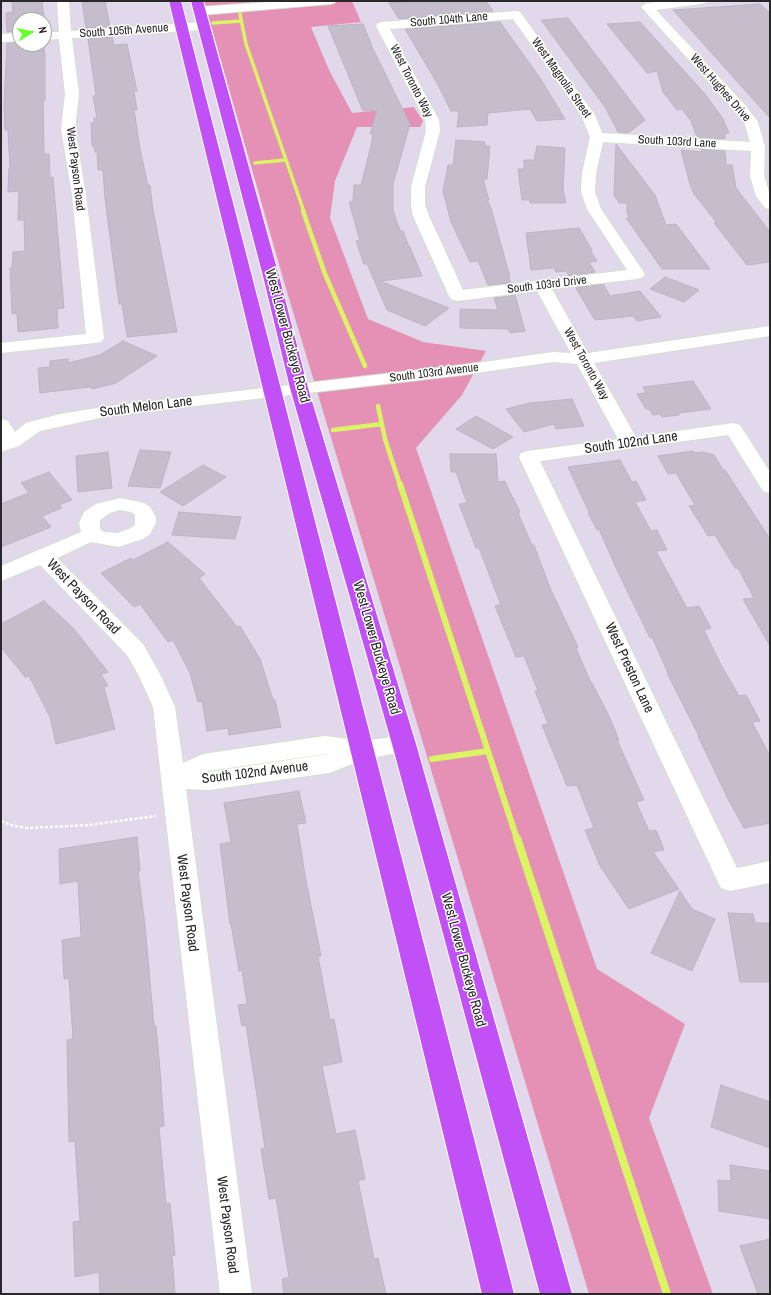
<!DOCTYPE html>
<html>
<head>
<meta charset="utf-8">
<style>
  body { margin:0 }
  #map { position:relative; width:771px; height:1295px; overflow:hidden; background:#e1d8eb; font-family:"Archivo Narrow",sans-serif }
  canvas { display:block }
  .frame { position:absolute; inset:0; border:2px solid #282828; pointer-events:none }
  .north { position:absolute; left:12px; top:12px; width:40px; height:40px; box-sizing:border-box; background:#fff; border:1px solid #a9a9a9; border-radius:50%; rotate:79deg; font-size:11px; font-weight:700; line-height:16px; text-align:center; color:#282828 }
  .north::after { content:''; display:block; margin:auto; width:14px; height:18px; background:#6bff31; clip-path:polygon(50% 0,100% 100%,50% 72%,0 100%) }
</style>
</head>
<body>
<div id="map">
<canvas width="771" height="1295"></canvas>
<div class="frame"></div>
<div class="north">N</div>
</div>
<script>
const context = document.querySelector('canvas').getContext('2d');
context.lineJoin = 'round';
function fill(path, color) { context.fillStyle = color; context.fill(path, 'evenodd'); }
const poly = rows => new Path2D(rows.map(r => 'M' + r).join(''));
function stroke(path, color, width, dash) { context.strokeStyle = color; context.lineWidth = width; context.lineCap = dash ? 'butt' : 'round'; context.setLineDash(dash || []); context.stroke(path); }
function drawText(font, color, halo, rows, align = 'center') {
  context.font = font + ' "Archivo Narrow",sans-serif'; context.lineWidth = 3; context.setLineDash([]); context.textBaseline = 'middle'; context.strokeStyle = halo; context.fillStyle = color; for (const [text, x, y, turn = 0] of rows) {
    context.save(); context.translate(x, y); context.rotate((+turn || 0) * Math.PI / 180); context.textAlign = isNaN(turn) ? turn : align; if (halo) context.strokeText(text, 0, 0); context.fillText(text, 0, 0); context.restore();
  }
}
fill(poly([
  [204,1,352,1,361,22,311,27,329,70,352,113,414,107,423,121,420,127,357,127,335,181,330,218,368,319,423,342,486,351,462,395,416,448,597,969,685,1024,649,1118,713,1294,589,1294,285,285]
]), '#e591b5');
stroke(poly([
  [240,14,246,44,304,212],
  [213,23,241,21],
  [255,163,285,160]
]), '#dbf464', 3.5);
stroke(poly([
  [303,211,325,274,365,366],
  [378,406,385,439,400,485],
  [333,430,382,424]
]), '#dbf464', 4.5);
stroke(poly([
  [400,484,517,839],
  [432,759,488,751]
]), '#dbf464', 6);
stroke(poly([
  [517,838,667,1294]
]), '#dbf464', 8);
const building = poly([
  [12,1,42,1,44,17,41,18,41,20,20,20,20,32,7,32,6,13,13,12,12,1],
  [82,1,105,1,110,27,86,28,82,1],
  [419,1,486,1,493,11,399,19,389,3,419,1],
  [760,4,770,13,770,118,673,10,760,4],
  [568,18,645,120,628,133,618,132,605,107,541,20,568,18],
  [500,22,540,78,565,119,537,121,530,109,488,113,487,125,457,127,459,111,451,111,437,83,405,29,500,22],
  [640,22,705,94,723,119,729,133,725,133,725,139,697,137,691,121,682,109,677,110,663,92,657,71,647,73,607,24,640,22],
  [363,24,373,49,410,124,393,184,393,209,396,220,401,232,403,231,409,247,410,247,422,276,380,281,449,308,425,326,387,310,367,264,364,264,356,241,360,241,349,202,353,201,354,185,361,185,371,146,373,134,370,134,377,110,363,111,328,26,363,24],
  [112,37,114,45,127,44,137,91,134,91,137,110,134,110,140,149,148,186,150,185,153,210,177,332,127,337,122,304,119,304,105,199,103,170,98,170,97,152,95,152,94,146,92,146,91,123,94,123,94,118,97,118,93,96,96,96,88,39,112,37],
  [20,42,20,44,43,44,45,54,45,100,43,100,44,154,49,154,50,178,53,177,64,308,57,309,58,328,18,332,17,313,12,314,10,268,12,268,13,252,25,251,24,220,18,220,19,191,8,192,9,168,10,168,8,130,5,130,4,106,7,43,20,42],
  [456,140,485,142,485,146,490,146,487,179,483,179,489,200,487,200,491,208,510,277,508,277,511,283,488,285,478,261,470,262,451,222,443,191,448,165,453,165,456,140],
  [616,144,655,195,666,225,676,224,710,269,662,269,626,218,630,218,627,214,627,203,619,203,614,195,616,144],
  [537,146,565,148,563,190,566,203,530,203,530,200,522,200,518,169,524,169,524,160,534,160,537,146],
  [701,149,725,151,726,165,732,165,736,188,770,232,770,262,747,265,714,223,717,223,694,194,690,184,681,150,702,152,701,149],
  [579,228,592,250,590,250,597,261,589,262,595,272,569,276,566,271,556,272,554,268,531,270,526,233,579,228],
  [665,277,699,290,684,302,650,289,665,277],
  [603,284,610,296,640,291,661,317,637,321,633,316,595,320,576,288,603,284],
  [515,295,525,331,510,333,508,329,460,328,460,309,498,310,494,298,515,295],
  [123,341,157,356,116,383,92,389,90,387,40,393,38,368,50,367,50,361,68,359,68,363,100,355,123,341],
  [693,381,711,409,678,413,679,415,662,417,660,414,653,415,649,409,646,409,637,394,646,393,643,387,693,381],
  [572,399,584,426,556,429,554,424,524,432,506,409,530,403,572,399],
  [476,416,513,437,493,449,456,429,476,416],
  [140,450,171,452,160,488,128,486,140,450],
  [693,451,695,453,703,452,714,455,723,470,725,470,770,539,770,646,743,599,754,598,738,568,735,568,715,535,708,536,689,506,695,505,676,473,668,474,658,456,693,451],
  [108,452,112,488,78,492,76,456,108,452],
  [450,454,496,454,498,482,505,481,512,497,513,497,520,512,518,513,532,545,534,545,550,588,578,647,576,648,591,683,592,683,608,714,619,740,617,740,644,800,636,802,649,831,656,830,664,850,653,852,679,889,629,909,600,866,585,830,594,828,577,785,567,786,542,725,548,724,535,691,538,691,524,656,516,657,495,606,501,605,479,548,476,548,459,504,467,503,456,472,451,472,450,454],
  [620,460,632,482,636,481,646,500,635,502,651,531,657,530,667,550,656,551,670,577,687,608,699,606,711,628,704,630,721,665,739,696,746,695,760,721,752,722,770,756,770,823,744,828,728,799,698,736,699,736,667,673,668,673,652,637,650,638,617,570,599,529,597,530,588,513,589,512,568,467,620,460],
  [203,465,226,477,183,506,160,492,203,465],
  [49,472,72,500,59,505,62,508,42,516,51,527,1,547,1,504,29,493,21,483,49,472],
  [179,512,241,517,235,539,172,535,179,512],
  [168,542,205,574,199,578,237,627,240,626,260,659,273,700,275,700,281,727,229,735,228,728,207,731,202,701,198,702,190,673,173,640,168,642,140,604,134,607,101,573,131,558,133,560,168,542],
  [44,601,74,629,108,672,101,674,108,686,104,687,115,729,56,744,50,717,29,676,25,677,1,647,1,624,44,601],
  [299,791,306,823,297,824,305,875,321,956,318,956,330,1020,334,1019,342,1062,322,1066,336,1134,355,1130,365,1179,358,1181,374,1259,378,1258,386,1294,284,1294,282,1279,289,1277,276,1198,269,1199,261,1149,265,1148,246,1025,242,1026,238,1005,247,1004,242,970,239,971,231,924,230,924,220,844,231,842,224,803,299,791],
  [137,837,140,871,138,871,145,925,154,1026,156,1026,160,1070,164,1126,159,1127,166,1204,170,1203,175,1255,172,1256,175,1294,100,1294,99,1272,75,1277,73,1222,80,1221,75,1141,69,1142,67,1040,73,1039,69,978,64,979,62,940,81,937,78,881,60,884,59,849,137,837],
  [680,891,692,909,715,919,692,971,651,953,680,891],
  [728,913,753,914,755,923,770,923,770,982,740,982,728,913],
  [721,1085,770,1102,770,1148,711,1127,721,1085],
  [730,1165,770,1171,770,1219,719,1211,718,1180,731,1181,730,1165],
  [770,1239,770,1294,758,1294,740,1246,770,1239]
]);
fill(building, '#c5bdcc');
stroke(building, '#bdb2c6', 1);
const minor = poly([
  [57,1,69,1,71,31,204,22,208,23,210,26,208,29,204,30,72,38,79,94,75,129,86,195,104,338,101,342,95,343,1,353,1,343,86,334,72,195,61,129,65,94,59,39,44,40,44,32,59,32,57,1],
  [284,1,336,1,334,3,330,4,200,15,196,13,194,11,196,9,200,7,284,1],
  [669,1,707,1,705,3,701,4,656,10,746,106,758,122,765,147,764,176,770,195,770,209,765,208,756,196,750,176,751,151,603,142,596,173,595,192,601,209,645,274,643,277,637,279,552,289,588,353,770,326,770,336,594,363,636,437,733,423,740,425,770,472,770,493,763,491,728,435,540,461,737,868,770,861,770,883,730,891,721,888,717,880,519,457,521,453,528,451,618,439,577,364,553,362,462,375,109,416,40,431,19,446,1,452,1,419,8,421,15,432,26,423,60,414,109,406,462,365,553,352,571,353,537,291,457,301,451,299,449,296,413,216,411,205,411,187,426,131,425,120,376,26,378,23,382,22,516,11,520,12,595,115,602,133,750,142,744,122,736,112,641,7,643,5,647,3,669,1],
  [513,19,581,115,590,137,582,173,581,192,587,209,627,270,463,290,429,216,425,205,425,187,440,131,439,120,390,29,513,19],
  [20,33,20,41,1,42,1,34,20,33],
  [120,498,144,503,150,507,156,517,156,523,150,534,143,539,118,547,91,542,57,558,143,644,161,676,175,707,183,763,203,754,325,736,364,741,404,735,412,738,416,744,412,750,366,759,329,773,209,790,186,789,252,1294,220,1294,153,707,139,676,127,655,40,565,1,581,1,566,81,532,79,523,84,512,96,504,120,498],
  [120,510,131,512,135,515,135,525,129,529,117,533,104,532,100,529,100,520,110,513,120,510],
  [325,754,328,754,208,772,208,771,325,754]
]);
const major = poly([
  [169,1,181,1,514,1294,482,1294,169,1],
  [191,1,203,1,279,276,308,388,416,744,572,1294,540,1294,392,744,290,388,263,276,191,1]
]);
stroke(minor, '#d3e2cd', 2);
stroke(major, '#fff', 2);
stroke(poly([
  [1,821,11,825,27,828,89,825,156,816]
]), '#fff', 2.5, [3, 2]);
fill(minor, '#fff');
fill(major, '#c151f7');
drawText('12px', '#282828', '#fff', [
  ["South 104th Lane",449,20,-5],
  ["South 105th Avenue",124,31,-4],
  ["West Magnolia Street",561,78,55],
  ["West Toronto Way",411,81,63],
  ["West Hughes Drive",720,88,49],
  ["South 103rd Lane",677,142,3],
  ["West Payson Road",75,169,83],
  ["South 103rd Drive",547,285,-7],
  ["West Toronto Way",586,364,61],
  ["South 103rd Avenue",434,373,-7]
]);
drawText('14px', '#282828', '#fff', [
  ["West Lower Buckeye Road",287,336,75],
  ["South Melon Lane",146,407,-7],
  ["South 102nd Lane",631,443,-8],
  ["West Payson Road",83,597,46],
  ["West Lower Buckeye Road",376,648,74],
  ["West Preston Lane",629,668,65],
  ["South 102nd Avenue",255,773,-7],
  ["West Payson Road",187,903,83],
  ["West Lower Buckeye Road",463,960,75],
  ["West Payson Road",227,1225,83]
]);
</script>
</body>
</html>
